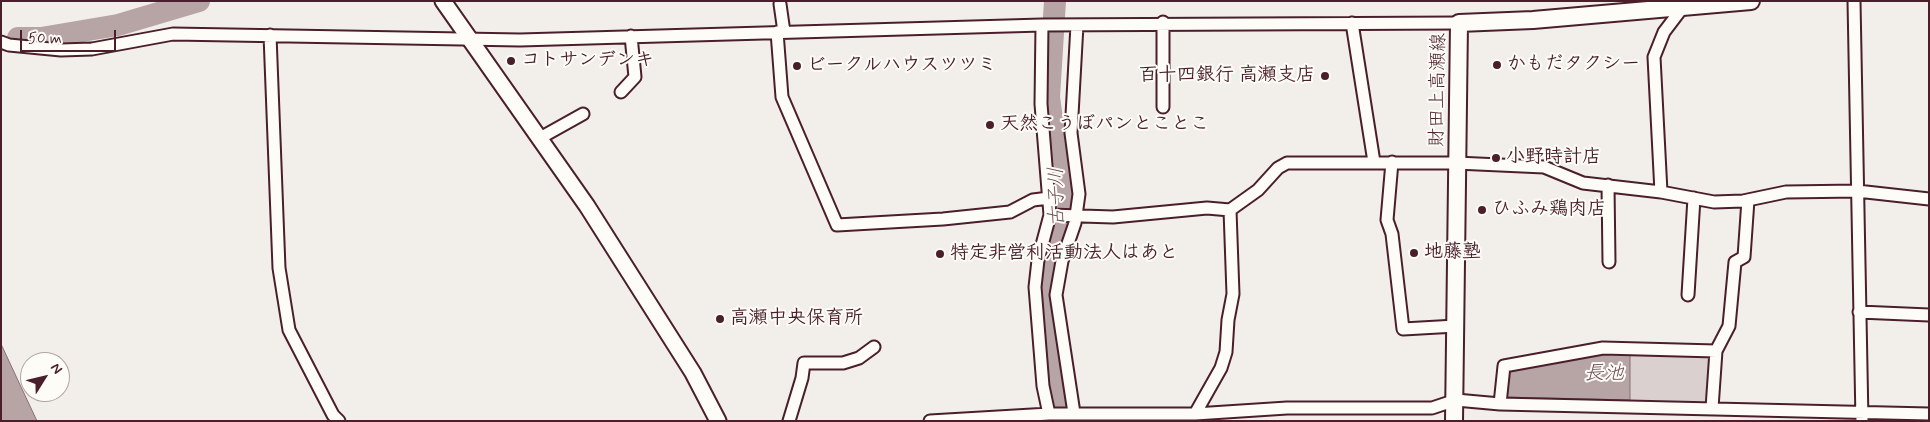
<!DOCTYPE html>
<html>
<head>
<meta charset="utf-8">
<style>
  body { margin:0 }
  #map { position:relative; width:1930px; height:422px; overflow:hidden; background:#f2efeb; font-family:Mynerve,sans-serif }
  canvas { display:block }
  .frame { position:absolute; inset:0; border:2px solid #4a1f2b; pointer-events:none }
  .north { position:absolute; left:20px; top:352px; width:50px; height:50px; box-sizing:border-box; background:#fdfcf7; border:1px solid #b5a4a5; border-radius:50%; rotate:54deg; font-size:14px; font-weight:700; line-height:20px; text-align:center; color:#4a1f2b }
  .north::after { content:''; display:block; margin:auto; width:18px; height:22px; background:#4a1f2b; clip-path:polygon(50% 0,100% 100%,50% 72%,0 100%) }
  .scale { position:absolute; left:20px; top:30px; width:96px; height:22px; box-sizing:border-box; border:2px solid #4a1f2b; border-top:0; padding-left:6px; font-size:15px; line-height:18px; white-space:nowrap; color:#4a1f2b; -webkit-text-stroke:4px #fdfcf7; paint-order:stroke }
</style>
</head>
<body>
<div id="map">
<canvas width="1930" height="422"></canvas>
<div class="frame"></div>
<div class="north">N</div>
<div class="scale">50 m</div>
</div>
<script>
const context = document.querySelector('canvas').getContext('2d');
context.lineJoin = 'round';
function fill(path, color) { context.fillStyle = color; context.fill(path, 'evenodd'); }
const poly = rows => new Path2D(rows.map(r => 'M' + r).join(''));
function stroke(path, color, width, dash) { context.strokeStyle = color; context.lineWidth = width; context.lineCap = dash ? 'butt' : 'round'; context.setLineDash(dash || []); context.stroke(path); }
function drawText(font, color, halo, rows, align = 'center') {
  context.font = font + ' Mynerve,"Klee One",sans-serif'; context.lineWidth = 4; context.setLineDash([]); context.textBaseline = 'middle'; context.strokeStyle = halo; context.fillStyle = color; for (const [text, x, y, turn = 0] of rows) {
    context.save(); context.translate(x, y); context.rotate((+turn || 0) * Math.PI / 180); context.textAlign = isNaN(turn) ? turn : align; if (halo) context.strokeText(text, 0, 0); context.fillText(text, 0, 0); context.restore();
  }
}
fill(poly([
  [1630,352,1709,354,1707,402,1630,400]
]), '#d9d0cf');
const water = poly([
  [1,344,15,374,37,421,1,421,1,344],
  [1603,351,1630,352,1630,400,1505,397,1507,367,1603,351]
]);
fill(water, '#b7a5a6');
stroke(water, '#8b6f75', 1);
stroke(poly([
  [1055,1,1049,97,1062,193,1060,230,1047,278,1046,317,1060,421],
  [18,38,41,38,118,25,199,1]
]), '#b7a5a6', 22);
const minor = poly([
  [1854,1,1862,421],
  [780,4,784,32],
  [1352,23,1374,162],
  [1042,25,1041,104,1050,215,1038,260,1035,287,1043,386,1049,414],
  [777,32,782,97,837,225,943,219,1010,212,1033,200,1049,198],
  [270,35,279,268,289,330,333,415,339,421],
  [1,42,9,45,61,50,92,49,173,34,520,40,1042,25,1459,23],
  [621,92,635,77,631,36],
  [1163,107,1163,22],
  [540,138,583,114],
  [1392,162,1387,220,1392,234,1403,329,1456,326],
  [1608,185,1609,262],
  [1661,192,1654,57,1664,32,1683,7],
  [1050,215,1113,217,1207,208,1230,210,1258,190,1278,168,1287,163,1456,163,1544,167,1583,183,1661,192,1714,202,1743,201,1786,192,1857,191,1929,199],
  [1688,295,1694,198],
  [1859,312,1929,315],
  [1500,404,1504,366,1603,348,1716,351],
  [1712,408,1716,351,1729,326,1735,262,1744,257,1748,200],
  [1074,413,1056,295,1062,261,1075,223,1079,194,1071,133,1077,25],
  [1195,414,1221,368,1226,352,1228,320,1233,294,1230,210],
  [789,421,802,378,804,363,843,363,859,358,874,347],
  [930,421,1049,414,1195,414,1287,408,1432,408,1456,400,1500,404,1929,414]
]);
const tertiary = poly([
  [443,1,587,206,693,373,718,421]
]);
const secondary = poly([
  [1454,421,1459,23,1533,20,1751,1]
]);
stroke(minor, '#4a1f2b', 15);
stroke(tertiary, '#4a1f2b', 19);
stroke(secondary, '#4a1f2b', 20);
stroke(minor, '#fdfcf7', 11);
stroke(tertiary, '#fdfcf7', 15);
stroke(secondary, '#fdfcf7', 16);
for (const [x, y, r, color] of [
  [511,61,5,"#4a1f2b"],
  [1497,65,5,"#4a1f2b"],
  [797,66,5,"#4a1f2b"],
  [1325,76,5,"#4a1f2b"],
  [990,125,5,"#4a1f2b"],
  [1496,158,5,"#4a1f2b"],
  [1482,210,5,"#4a1f2b"],
  [1414,253,5,"#4a1f2b"],
  [940,254,5,"#4a1f2b"],
  [720,319,5,"#4a1f2b"]
]) { const dot = new Path2D(); dot.arc(x, y, r, 0, 2 * Math.PI); context.fillStyle = color; context.fill(dot); stroke(dot, '#fdfcf7', 2); }
drawText('bold 19px', '#4a1f2b', '#fdfcf7', [
  ["コトサンデンキ",521,61],
  ["かもだタクシー",1507,65],
  ["ビークルハウスツツミ",807,66],
  ["百十四銀行 高瀬支店",1315,76,"right"],
  ["天然こうぼパンとことこ",1000,125],
  ["小野時計店",1506,158],
  ["ひふみ鶏肉店",1492,210],
  ["地藤塾",1424,253],
  ["特定非営利活動法人はあと",950,254],
  ["高瀬中央保育所",730,319]
], 'left');
drawText('19px', '#4a1f2b', '#fdfcf7', [
  ["財田上高瀬線",1439,90,-89]
]);
drawText('italic 20px', '#704e56', '#fdfcf7', [
  ["古子川",1058,197,-91],
  ["長池",1604,375]
]);
</script>
</body>
</html>
